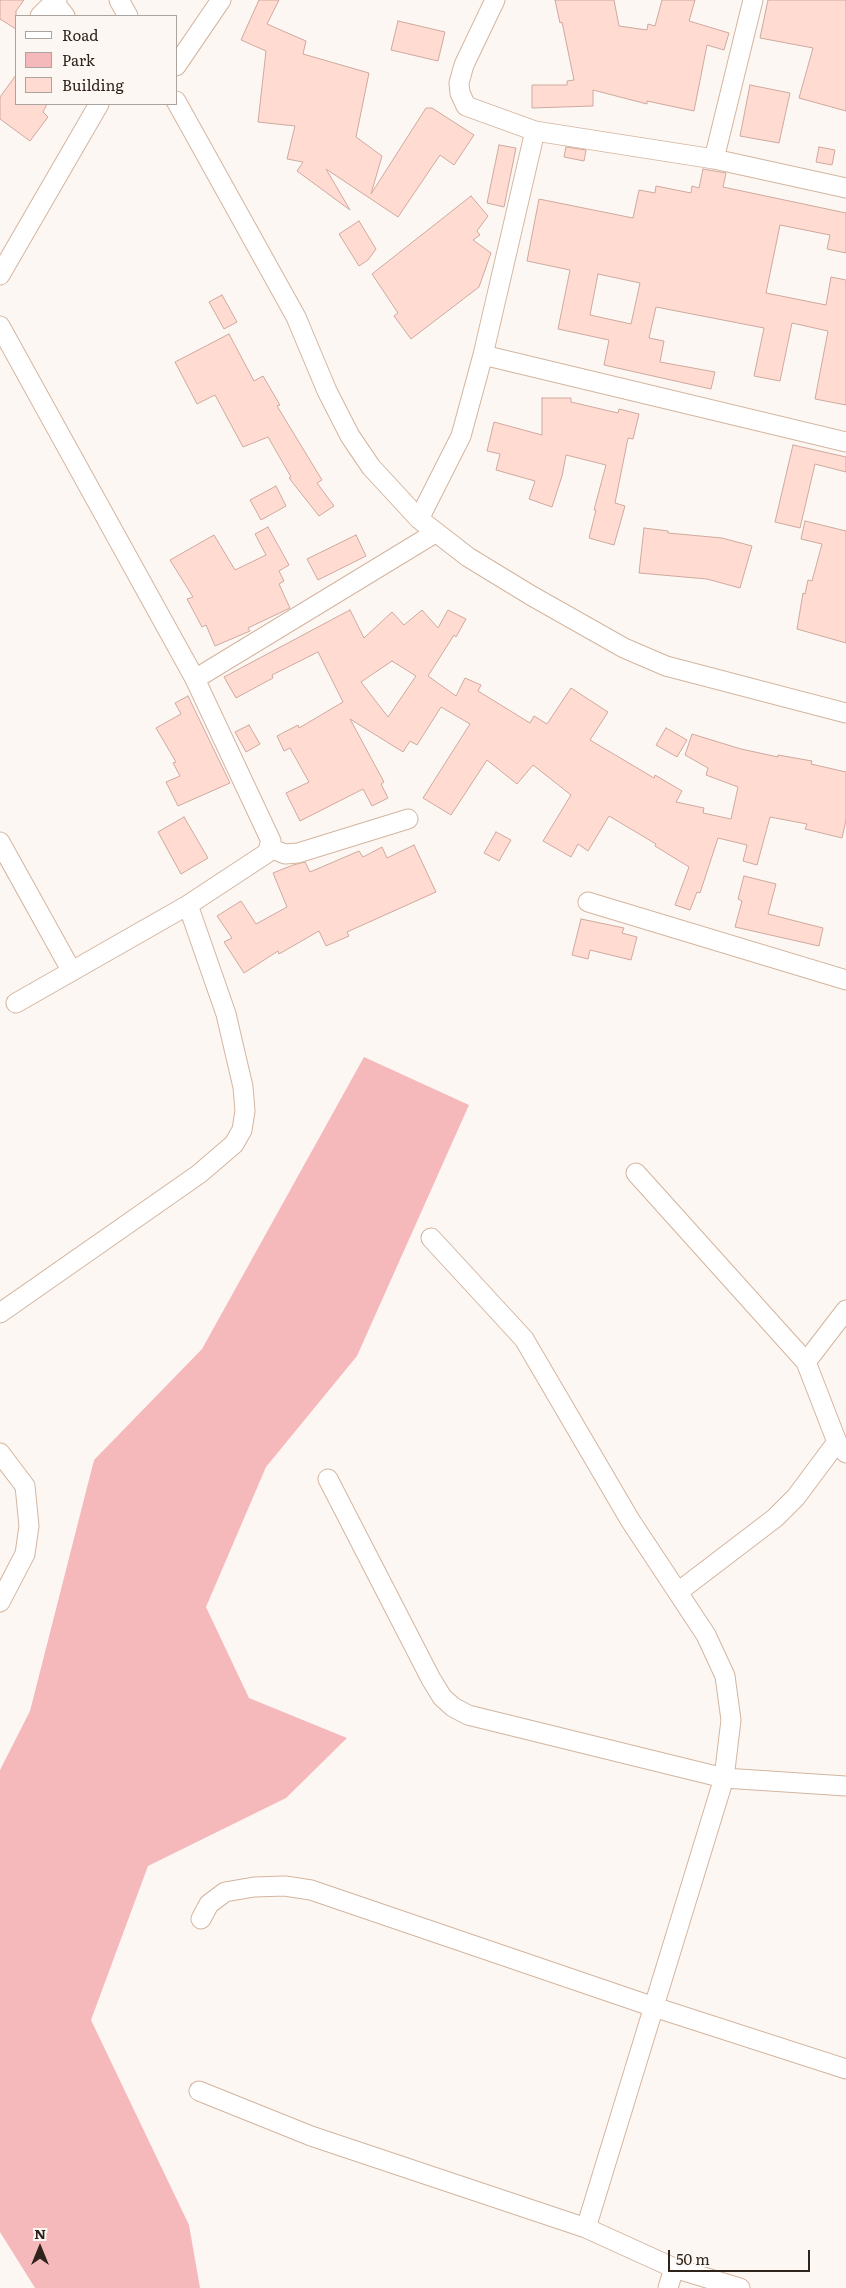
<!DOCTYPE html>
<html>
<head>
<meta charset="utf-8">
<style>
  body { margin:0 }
  #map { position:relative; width:846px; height:2288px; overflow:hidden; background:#fdf7f3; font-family:Literata,serif }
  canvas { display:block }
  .legend { position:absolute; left:15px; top:15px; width:162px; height:90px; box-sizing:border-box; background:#fdf7f3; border:1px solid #aba39d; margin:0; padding:6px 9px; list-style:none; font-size:15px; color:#2f241c }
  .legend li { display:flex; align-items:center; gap:10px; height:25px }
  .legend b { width:25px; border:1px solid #aba39d }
  .north { position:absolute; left:15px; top:2223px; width:50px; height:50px; -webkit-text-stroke:4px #fdf7f3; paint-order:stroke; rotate:0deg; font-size:14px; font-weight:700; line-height:20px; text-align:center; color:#2f241c }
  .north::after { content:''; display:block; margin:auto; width:18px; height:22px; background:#2f241c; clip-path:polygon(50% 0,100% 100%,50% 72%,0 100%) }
  .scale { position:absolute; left:668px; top:2250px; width:142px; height:22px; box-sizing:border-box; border:2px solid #2f241c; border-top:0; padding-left:6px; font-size:15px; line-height:18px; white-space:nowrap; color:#2f241c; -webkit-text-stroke:4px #fdf7f3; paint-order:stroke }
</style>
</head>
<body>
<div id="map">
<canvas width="846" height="2288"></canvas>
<ul class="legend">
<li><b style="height:6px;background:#fff"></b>Road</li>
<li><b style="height:14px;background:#f6b9bb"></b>Park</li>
<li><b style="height:14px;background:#ffdbd1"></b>Building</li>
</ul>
<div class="north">N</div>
<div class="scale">50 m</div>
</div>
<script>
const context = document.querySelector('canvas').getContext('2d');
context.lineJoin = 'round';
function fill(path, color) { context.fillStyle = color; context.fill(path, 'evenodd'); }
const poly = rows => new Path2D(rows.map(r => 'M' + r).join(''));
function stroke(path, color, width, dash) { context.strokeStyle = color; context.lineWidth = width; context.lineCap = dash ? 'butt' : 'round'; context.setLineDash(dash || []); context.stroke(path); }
fill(poly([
  [364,1057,469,1105,357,1356,266,1467,206,1607,249,1698,347,1738,286,1798,148,1866,91,2020,189,2225,200,2288,35,2288,0,2232,0,1770,30,1711,94,1460,202,1349]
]), '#f6b9bb');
const building = poly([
  [0,0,24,0,16,11,16,29,0,19,0,0],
  [259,0,279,0,267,24,306,41,303,54,369,73,356,137,382,156,371,194,426,108,432,108,474,135,454,165,440,155,398,217,326,169,350,210,297,171,303,162,287,159,295,126,258,122,266,51,241,40,259,0],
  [555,0,614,0,619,26,647,30,648,24,655,26,662,0,695,0,689,21,729,33,724,50,707,45,694,111,647,101,647,104,593,90,593,106,532,108,532,85,567,85,567,81,574,80,562,22,560,23,555,0],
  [768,0,846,0,846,111,799,98,813,48,760,38,768,0],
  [398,21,445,32,438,61,391,50,398,21],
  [16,75,16,104,47,104,43,112,48,117,30,141,0,119,0,97,16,75],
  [750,85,790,93,779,143,740,136,750,85],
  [499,145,516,148,504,207,487,203,499,145],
  [566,147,586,150,584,161,564,157,566,147],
  [819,147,835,150,832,165,816,162,819,147],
  [703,169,726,173,723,187,846,213,846,253,827,249,830,235,780,225,766,293,826,305,831,277,846,280,846,405,815,399,828,331,792,323,780,381,754,376,764,328,656,307,649,338,664,341,660,362,715,372,711,389,604,365,609,340,558,329,570,270,527,261,539,199,633,218,639,190,655,193,656,186,691,193,692,186,699,188,703,169],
  [598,274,640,283,631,324,590,315,598,274],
  [471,196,488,216,477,231,480,235,473,240,491,253,479,287,411,339,394,316,398,313,372,274,471,196],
  [359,221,376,249,368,260,359,266,339,234,359,221],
  [222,295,237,322,224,329,209,302,222,295],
  [229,334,254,381,263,376,280,405,277,406,322,480,317,483,334,506,319,516,289,478,291,477,268,437,243,447,215,395,197,404,175,362,229,334],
  [542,398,571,398,571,402,618,413,619,409,639,414,633,439,628,438,615,503,625,506,614,545,589,538,596,510,594,510,606,465,566,455,562,476,552,507,529,499,535,481,496,470,500,454,487,451,494,422,542,435,542,398],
  [793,445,846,457,846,472,815,464,800,528,775,522,793,445],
  [276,486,286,506,261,520,250,500,276,486],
  [805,521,846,531,846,643,797,629,803,593,805,594,808,580,812,581,822,544,801,539,805,521],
  [268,527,289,565,279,571,284,581,279,584,290,608,248,628,250,631,215,646,206,625,202,627,187,599,193,597,170,560,214,535,235,570,266,555,255,534,268,527],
  [644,528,668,531,668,533,722,538,752,546,740,588,707,579,639,573,644,528],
  [356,535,366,556,318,580,307,559,356,535],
  [350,610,364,638,392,612,404,625,422,610,438,628,448,610,466,619,456,637,454,635,428,676,456,696,465,678,481,685,478,691,530,723,534,716,547,724,571,688,608,712,590,740,654,778,655,775,682,791,676,802,704,808,703,813,731,819,738,787,706,775,708,768,685,755,692,734,741,749,778,757,778,755,812,761,811,764,846,772,846,820,842,838,805,829,807,824,770,817,757,865,743,861,747,845,718,838,700,893,697,892,690,910,675,905,689,867,655,846,656,844,609,816,588,851,578,844,571,857,543,841,571,795,533,765,517,784,487,760,451,815,423,798,470,724,441,707,417,745,410,741,403,752,350,719,384,782,381,784,388,798,372,806,363,789,300,821,286,793,309,782,290,748,284,751,277,736,298,725,299,728,343,702,318,652,272,675,273,678,236,698,224,677,350,610],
  [392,661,416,676,388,717,361,682,392,661],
  [188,696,230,783,178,806,166,782,180,776,173,763,176,762,156,728,181,714,175,703,188,696],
  [249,725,260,744,246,752,235,732,249,725],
  [666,728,687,740,677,757,656,745,666,728],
  [184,817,208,858,181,874,158,832,184,817],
  [496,832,511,840,499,861,484,853,496,832],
  [414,845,436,892,347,932,349,936,326,946,319,931,279,954,278,951,244,973,224,942,232,938,217,916,241,901,256,924,287,907,273,873,293,865,305,862,310,872,359,851,363,857,382,847,387,858,414,845],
  [744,876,776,884,768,914,823,928,819,946,735,927,742,901,738,899,744,876],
  [581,919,624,928,622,933,637,937,631,960,590,950,588,959,572,955,581,919]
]);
fill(building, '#ffdbd1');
stroke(building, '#cea99e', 1);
const minor = poly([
  [57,0,54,2,65,16],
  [119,0,128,16],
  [495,0,464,65,459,83,460,93,466,106,535,131,714,159,846,188],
  [40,16,54,2],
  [176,66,221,0],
  [176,101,296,317,327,391,350,436,371,467,419,519,468,557,532,596,624,648,666,666,846,713],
  [714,159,753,0],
  [0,275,99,104],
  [0,326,195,679,271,841,267,853,188,905,16,1003],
  [483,355,846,442],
  [419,519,461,436,483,355,535,131],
  [195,679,435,533],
  [0,842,71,970],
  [270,848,285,854,298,853,408,819],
  [588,902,846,980],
  [636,1173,806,1362,837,1442,846,1453],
  [431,1238,524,1339,630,1520,706,1635,725,1676,731,1720,724,1778,586,2228],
  [0,1313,199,1174,234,1144,242,1130,245,1111,243,1087,226,1014,188,905],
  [806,1362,846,1310],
  [0,1453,25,1486,29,1526,25,1554,0,1602],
  [328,1479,431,1679,442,1697,453,1707,468,1715,724,1778,846,1786],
  [678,1592,775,1518,796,1497,837,1442],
  [201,1919,209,1904,225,1892,254,1887,285,1886,311,1890,654,2007,846,2069],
  [199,2091,311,2136,586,2228,674,2268,740,2288],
  [668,2288,674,2268]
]);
stroke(minor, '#d3b59f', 21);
stroke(minor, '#fff', 19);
</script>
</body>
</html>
